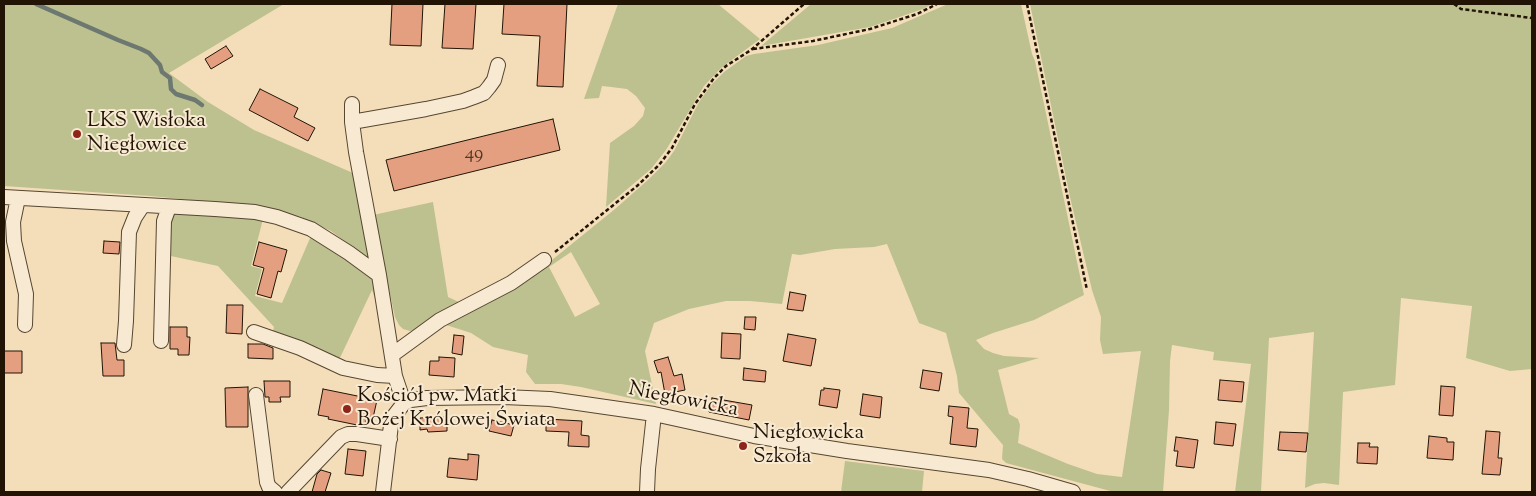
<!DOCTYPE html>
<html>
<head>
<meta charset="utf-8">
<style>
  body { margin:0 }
  #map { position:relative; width:1536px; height:496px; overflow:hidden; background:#f4deb9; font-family:"Sorts Mill Goudy",serif }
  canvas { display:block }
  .frame { position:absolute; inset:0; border:5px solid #211405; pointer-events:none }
</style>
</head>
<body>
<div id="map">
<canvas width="1536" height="496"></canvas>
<div class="frame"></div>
</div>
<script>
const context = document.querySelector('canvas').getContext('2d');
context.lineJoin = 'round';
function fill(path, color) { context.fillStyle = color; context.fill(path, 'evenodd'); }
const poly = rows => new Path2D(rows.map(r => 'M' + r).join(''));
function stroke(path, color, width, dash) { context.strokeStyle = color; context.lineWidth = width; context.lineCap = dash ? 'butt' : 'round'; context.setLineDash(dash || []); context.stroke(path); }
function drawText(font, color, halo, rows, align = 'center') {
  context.font = font + ' "Sorts Mill Goudy",serif'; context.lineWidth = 4; context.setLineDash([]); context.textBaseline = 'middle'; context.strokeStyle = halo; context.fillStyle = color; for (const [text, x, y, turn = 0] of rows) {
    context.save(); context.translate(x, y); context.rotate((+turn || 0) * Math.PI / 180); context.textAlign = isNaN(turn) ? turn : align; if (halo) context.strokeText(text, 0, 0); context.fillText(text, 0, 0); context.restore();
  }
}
fill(poly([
  [4,4,284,4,169,73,208,102,254,130,353,173,373,263,331,231,301,217,263,207,150,196,4,186],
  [618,4,718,4,760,39,721,68,704,86,666,150,651,169,606,207,610,143,634,126,643,116,645,108,636,96,627,89,611,87,602,86,599,98,584,99],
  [811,4,932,4,923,9,870,27,761,46],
  [948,4,1021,4,1032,54,1035,61,1084,295,1034,320,993,333,976,340,984,349,993,353,1004,356,1039,358,998,370,1009,414,1018,419,1020,425,1018,443,1068,464,1097,474,1122,477,1141,351,1103,354,1100,340,1101,317,1092,290,1070,197,1030,4,1532,4,1532,369,1510,371,1466,358,1472,306,1401,298,1395,385,1343,392,1339,485,1324,483,1315,484,1305,488,1314,332,1269,338,1261,492,1235,492,1251,364,1213,360,1214,352,1172,345,1170,361,1169,410,1163,492,1114,492,1006,463,1002,459,1003,445,959,393,957,376,946,333,919,323,887,244,874,247,835,249,800,255,792,254,782,304,750,301,726,301,689,309,654,323,645,351,656,404,581,387,561,384,535,384,526,372,528,355,493,347,471,333,443,324,547,264,615,209,649,179,665,163,674,151,699,102,712,84,724,72,746,56,754,54,818,45,892,28],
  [571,252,600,304,575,317,549,267],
  [433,202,448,297,461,303,417,330,410,331,403,329,399,325,395,317,373,215],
  [174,213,263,219,251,266,262,269,255,296,282,303,311,236,361,267,370,276,373,282,375,299,372,290,338,362,272,335,274,327,218,266,166,255,167,225],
  [845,461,924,471,922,492,841,492]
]), '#bcc18f');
stroke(poly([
  [36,4,118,40,141,49,149,53,160,65,162,72,170,78,171,89,176,94,195,100,202,105]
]), '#6c7870', 4.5);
const building = poly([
  [392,4,423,4,421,46,390,45,392,4],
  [445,4,476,4,473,49,442,48,445,4],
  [504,4,567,4,563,87,537,86,540,36,502,34,504,4],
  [226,46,233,56,211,69,205,59,226,46],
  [260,89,298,108,294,117,315,128,308,141,249,110,260,89],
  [553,119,560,150,394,191,386,160,553,119],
  [104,241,120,242,119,254,103,253,104,241],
  [259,242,287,250,281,272,278,271,271,298,257,294,264,268,253,265,259,242],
  [790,292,806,295,803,311,787,309,790,292],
  [227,305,243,305,242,334,226,333,227,305],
  [745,317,756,317,755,330,744,329,745,317],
  [170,327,187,327,187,337,190,337,189,355,178,355,178,349,170,349,170,327],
  [722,333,741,334,740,359,721,358,722,333],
  [788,334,816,339,811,366,783,361,788,334],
  [454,335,464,336,462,355,452,353,454,335],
  [101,343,115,343,117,360,124,360,124,376,103,376,101,343],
  [248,344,263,344,273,348,273,359,248,358,248,344],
  [4,351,22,351,22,373,4,373,4,351],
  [439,357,455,358,454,377,429,375,430,361,439,361,439,357],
  [668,357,674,376,682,374,685,390,665,394,661,372,658,373,654,361,668,357],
  [744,368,766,371,765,382,743,380,744,368],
  [923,370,942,373,939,391,920,388,923,370],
  [1220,380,1244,382,1242,402,1218,400,1220,380],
  [264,381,290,381,290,397,280,397,281,402,269,402,269,397,265,397,264,381],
  [1441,386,1455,387,1453,416,1439,415,1441,386],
  [248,387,248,427,226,427,225,388,248,387],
  [824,388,840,390,837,408,819,405,821,390,824,390,824,388],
  [323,389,377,400,373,418,367,416,365,425,362,425,362,426,328,419,329,417,318,415,323,389],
  [863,394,882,397,880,418,860,415,863,394],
  [712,398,752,405,749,420,709,412,712,398],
  [949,406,969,408,967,428,978,429,976,447,950,444,953,417,948,416,949,406],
  [447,417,447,431,428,432,427,429,420,430,420,418,447,417],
  [546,419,582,421,581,435,589,436,589,447,568,446,569,432,546,431,546,419],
  [492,420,514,425,511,436,489,431,492,420],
  [1216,422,1236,424,1233,446,1214,444,1216,422],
  [1486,431,1500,432,1498,458,1502,458,1500,475,1482,474,1486,431],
  [1280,432,1308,433,1306,452,1278,450,1280,432],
  [1429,436,1447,438,1447,442,1454,442,1453,460,1427,458,1429,436],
  [1176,437,1198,440,1194,468,1176,466,1178,451,1174,451,1176,437],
  [1358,443,1370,443,1369,447,1378,447,1377,464,1357,463,1358,443],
  [348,449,366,451,363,476,345,474,348,449],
  [468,454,479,455,477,480,447,477,449,458,468,460,468,454],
  [321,470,331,473,325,492,312,492,317,474,321,470]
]);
fill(building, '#e49f80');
stroke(building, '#211405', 1);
const minor = poly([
  [352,104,352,122,356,152,379,275],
  [352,122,426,109,463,101,474,97,484,93,489,87,494,80,498,65],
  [4,197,215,209,255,212,277,217,311,229,349,253,379,275,395,376,404,403],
  [18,198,13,222,14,241,26,294,25,325],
  [254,332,300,348,343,368,377,375,395,376],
  [161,341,164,221,169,207],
  [124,345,126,321,129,232,135,217,143,205],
  [392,355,440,320,511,283,544,260],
  [256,395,267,482,269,487,275,492],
  [288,492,341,437,348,434,357,434,390,439],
  [383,492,391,425,394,416,404,403,411,400,427,398,504,397,550,399,654,414,754,436,847,451,989,470,1028,479,1073,492],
  [647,492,648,469,654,414]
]);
stroke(minor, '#564632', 16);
stroke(poly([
  [1027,4,1087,290],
  [1454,4,1461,9,1532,18],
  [753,49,813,41,870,29,917,14,937,4],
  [555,252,637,186,659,165,672,148,695,104,714,78,726,66,751,50,804,4]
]), '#211405', 2.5, [4, 2.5]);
stroke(minor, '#f8ead2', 14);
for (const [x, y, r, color] of [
  [77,134,5,"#8f2418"],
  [347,409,5,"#8f2418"],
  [743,446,5,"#8f2418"]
]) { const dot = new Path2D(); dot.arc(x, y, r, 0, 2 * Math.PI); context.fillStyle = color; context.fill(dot); stroke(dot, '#f8ead2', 2); }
drawText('19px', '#523724', null, [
  ["49",474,155]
]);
drawText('21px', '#211405', '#f8ead2', [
  ["LKS Wisłoka",87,122],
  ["Niegłowice",87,146],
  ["Kościół pw. Matki",357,397],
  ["Bożej Królowej Świata",357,421],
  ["Niegłowicka",753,434],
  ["Szkoła",753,458]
], 'left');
drawText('21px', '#211405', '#f8ead2', [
  ["Niegłowicka",683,401,11]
]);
</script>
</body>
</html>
